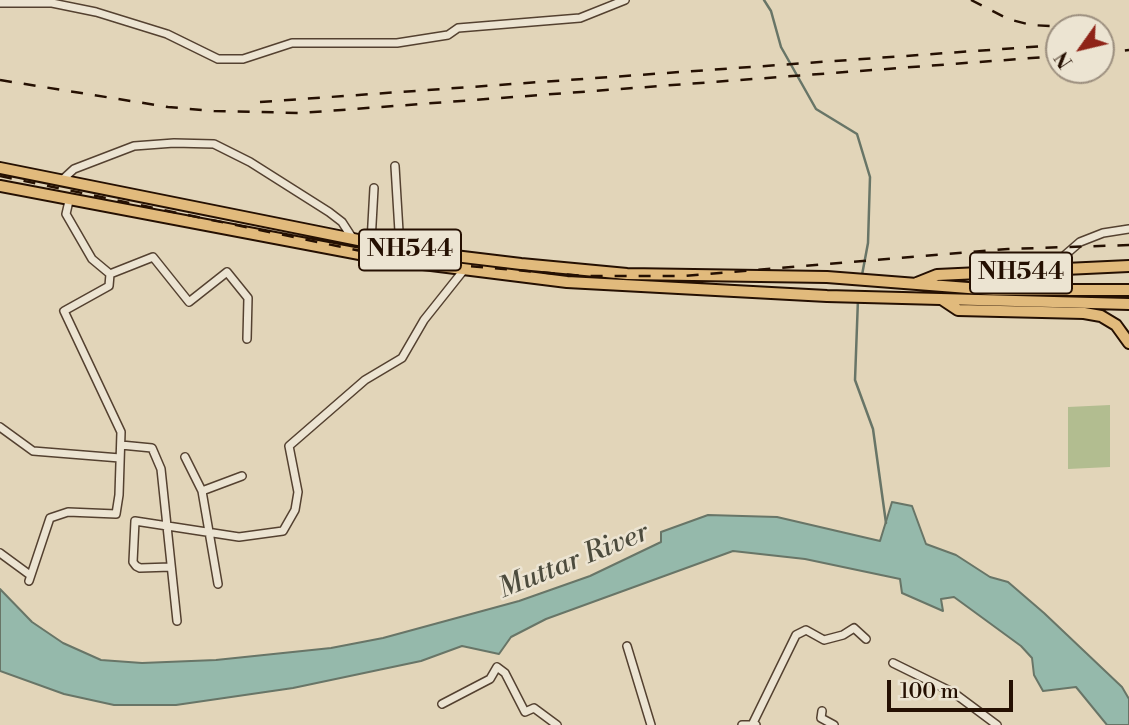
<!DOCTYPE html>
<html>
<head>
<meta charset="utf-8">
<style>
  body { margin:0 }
  #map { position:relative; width:1129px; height:725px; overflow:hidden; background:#e2d5b9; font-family:"Libre Bodoni",serif }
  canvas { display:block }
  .north { position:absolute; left:1045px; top:14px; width:70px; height:70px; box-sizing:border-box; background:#ece4d2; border:2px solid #9c8f7f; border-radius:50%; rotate:236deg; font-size:19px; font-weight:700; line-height:28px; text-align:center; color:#251002 }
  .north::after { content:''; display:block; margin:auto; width:24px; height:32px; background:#8f2418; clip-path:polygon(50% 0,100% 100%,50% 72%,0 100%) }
  .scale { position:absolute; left:887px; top:680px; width:126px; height:32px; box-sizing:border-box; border:4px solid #251002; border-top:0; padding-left:9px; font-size:21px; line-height:24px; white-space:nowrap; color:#251002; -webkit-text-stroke:5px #ece4d2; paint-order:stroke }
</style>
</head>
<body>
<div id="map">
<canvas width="1129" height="725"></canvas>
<div class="north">N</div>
<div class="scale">100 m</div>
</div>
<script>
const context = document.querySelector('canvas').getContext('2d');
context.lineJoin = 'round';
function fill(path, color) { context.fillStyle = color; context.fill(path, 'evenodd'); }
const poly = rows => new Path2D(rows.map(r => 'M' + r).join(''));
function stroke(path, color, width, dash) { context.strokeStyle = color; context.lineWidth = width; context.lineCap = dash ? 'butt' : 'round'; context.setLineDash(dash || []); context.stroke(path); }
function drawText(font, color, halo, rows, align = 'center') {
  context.font = font + ' "Libre Bodoni",serif'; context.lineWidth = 5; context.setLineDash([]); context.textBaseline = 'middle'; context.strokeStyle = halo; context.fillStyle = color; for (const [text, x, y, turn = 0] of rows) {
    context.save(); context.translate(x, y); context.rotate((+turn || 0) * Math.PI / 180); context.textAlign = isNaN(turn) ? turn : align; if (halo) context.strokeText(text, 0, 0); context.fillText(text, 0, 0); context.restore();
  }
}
fill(poly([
  [1110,405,1110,467,1068,469,1068,407]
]), '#b2bd90');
const water = poly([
  [892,502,912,506,926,544,956,555,990,577,1008,582,1044,613,1122,687,1129,699,1129,725,1107,725,1076,687,1043,691,1034,675,1032,658,1021,646,954,597,941,599,943,611,902,593,900,579,805,559,733,551,546,619,511,637,499,654,462,646,421,661,293,688,176,705,114,705,64,694,0,671,0,589,32,622,63,643,101,660,142,663,216,660,331,648,383,638,519,601,590,576,661,542,661,532,708,515,777,517,880,541,892,502]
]);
fill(water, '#95b9ab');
stroke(water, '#687567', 2);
stroke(poly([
  [764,0,771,11,781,47,816,109,857,134,870,177,868,243,862,275],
  [858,299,855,380,873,429,886,523]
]), '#687567', 2.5);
const minor = poly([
  [0,3,52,3,96,12,167,34,218,59,243,59,292,43,397,43,448,35,458,28,580,18,625,0],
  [395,166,400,248],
  [62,180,74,169,134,146,174,143,214,144,250,162,329,212,342,222,353,239],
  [371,242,374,188],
  [1061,270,1065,255,1080,242,1103,233,1129,229],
  [110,274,153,257,189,302,227,272,248,298,247,339],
  [0,427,33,451,120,458],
  [121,445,152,448,161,469,177,621],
  [185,457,202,491,218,584],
  [202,491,242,476],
  [0,553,30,575],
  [171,567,140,568,136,566,133,562,135,521,239,537,283,531,295,510,298,492,289,446,365,380,402,358,424,320,463,271],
  [29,581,50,518,68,512,116,514,119,495,121,432,64,311,109,286,110,274,92,259,66,214,69,201],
  [627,646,651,725],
  [893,663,954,693,997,725],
  [442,704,490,679,497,667,505,673,525,712,534,708,557,725],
  [822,711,821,718,834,725],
  [753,723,796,635,806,630,824,640,843,635,854,628,866,639],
  [742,725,756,725]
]);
const trunk = poly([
  [0,168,413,251,521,264,627,274,827,277,994,290,1129,290],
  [0,186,391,260,567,282,827,296,1129,304],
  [917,283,937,275,1129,266],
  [943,300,958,310,1084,313,1101,316,1116,325,1129,343]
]);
stroke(minor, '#544130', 10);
stroke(trunk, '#251002', 14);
stroke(minor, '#ece4d2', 7);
stroke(trunk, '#e1ba7c', 10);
stroke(poly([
  [971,0,1008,19,1031,25,1084,28],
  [1101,53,1129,50],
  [0,80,168,107,214,111,301,113,1059,56],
  [260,102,1059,45],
  [0,176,409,261,585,276,683,276,1008,249,1129,245]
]), '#251002', 2.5, [12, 12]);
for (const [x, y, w] of [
  [410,250,102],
  [1021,273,102]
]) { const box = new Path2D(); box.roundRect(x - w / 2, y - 20.5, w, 41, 5); context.fillStyle = '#ece4d2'; context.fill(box); stroke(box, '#251002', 2); }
drawText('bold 24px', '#251002', null, [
  ["NH544",410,250],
  ["NH544",1021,273]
]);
drawText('italic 28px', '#4c4b3d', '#ece4d2', [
  ["Muttar River",574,562,-22]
]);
</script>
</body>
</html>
